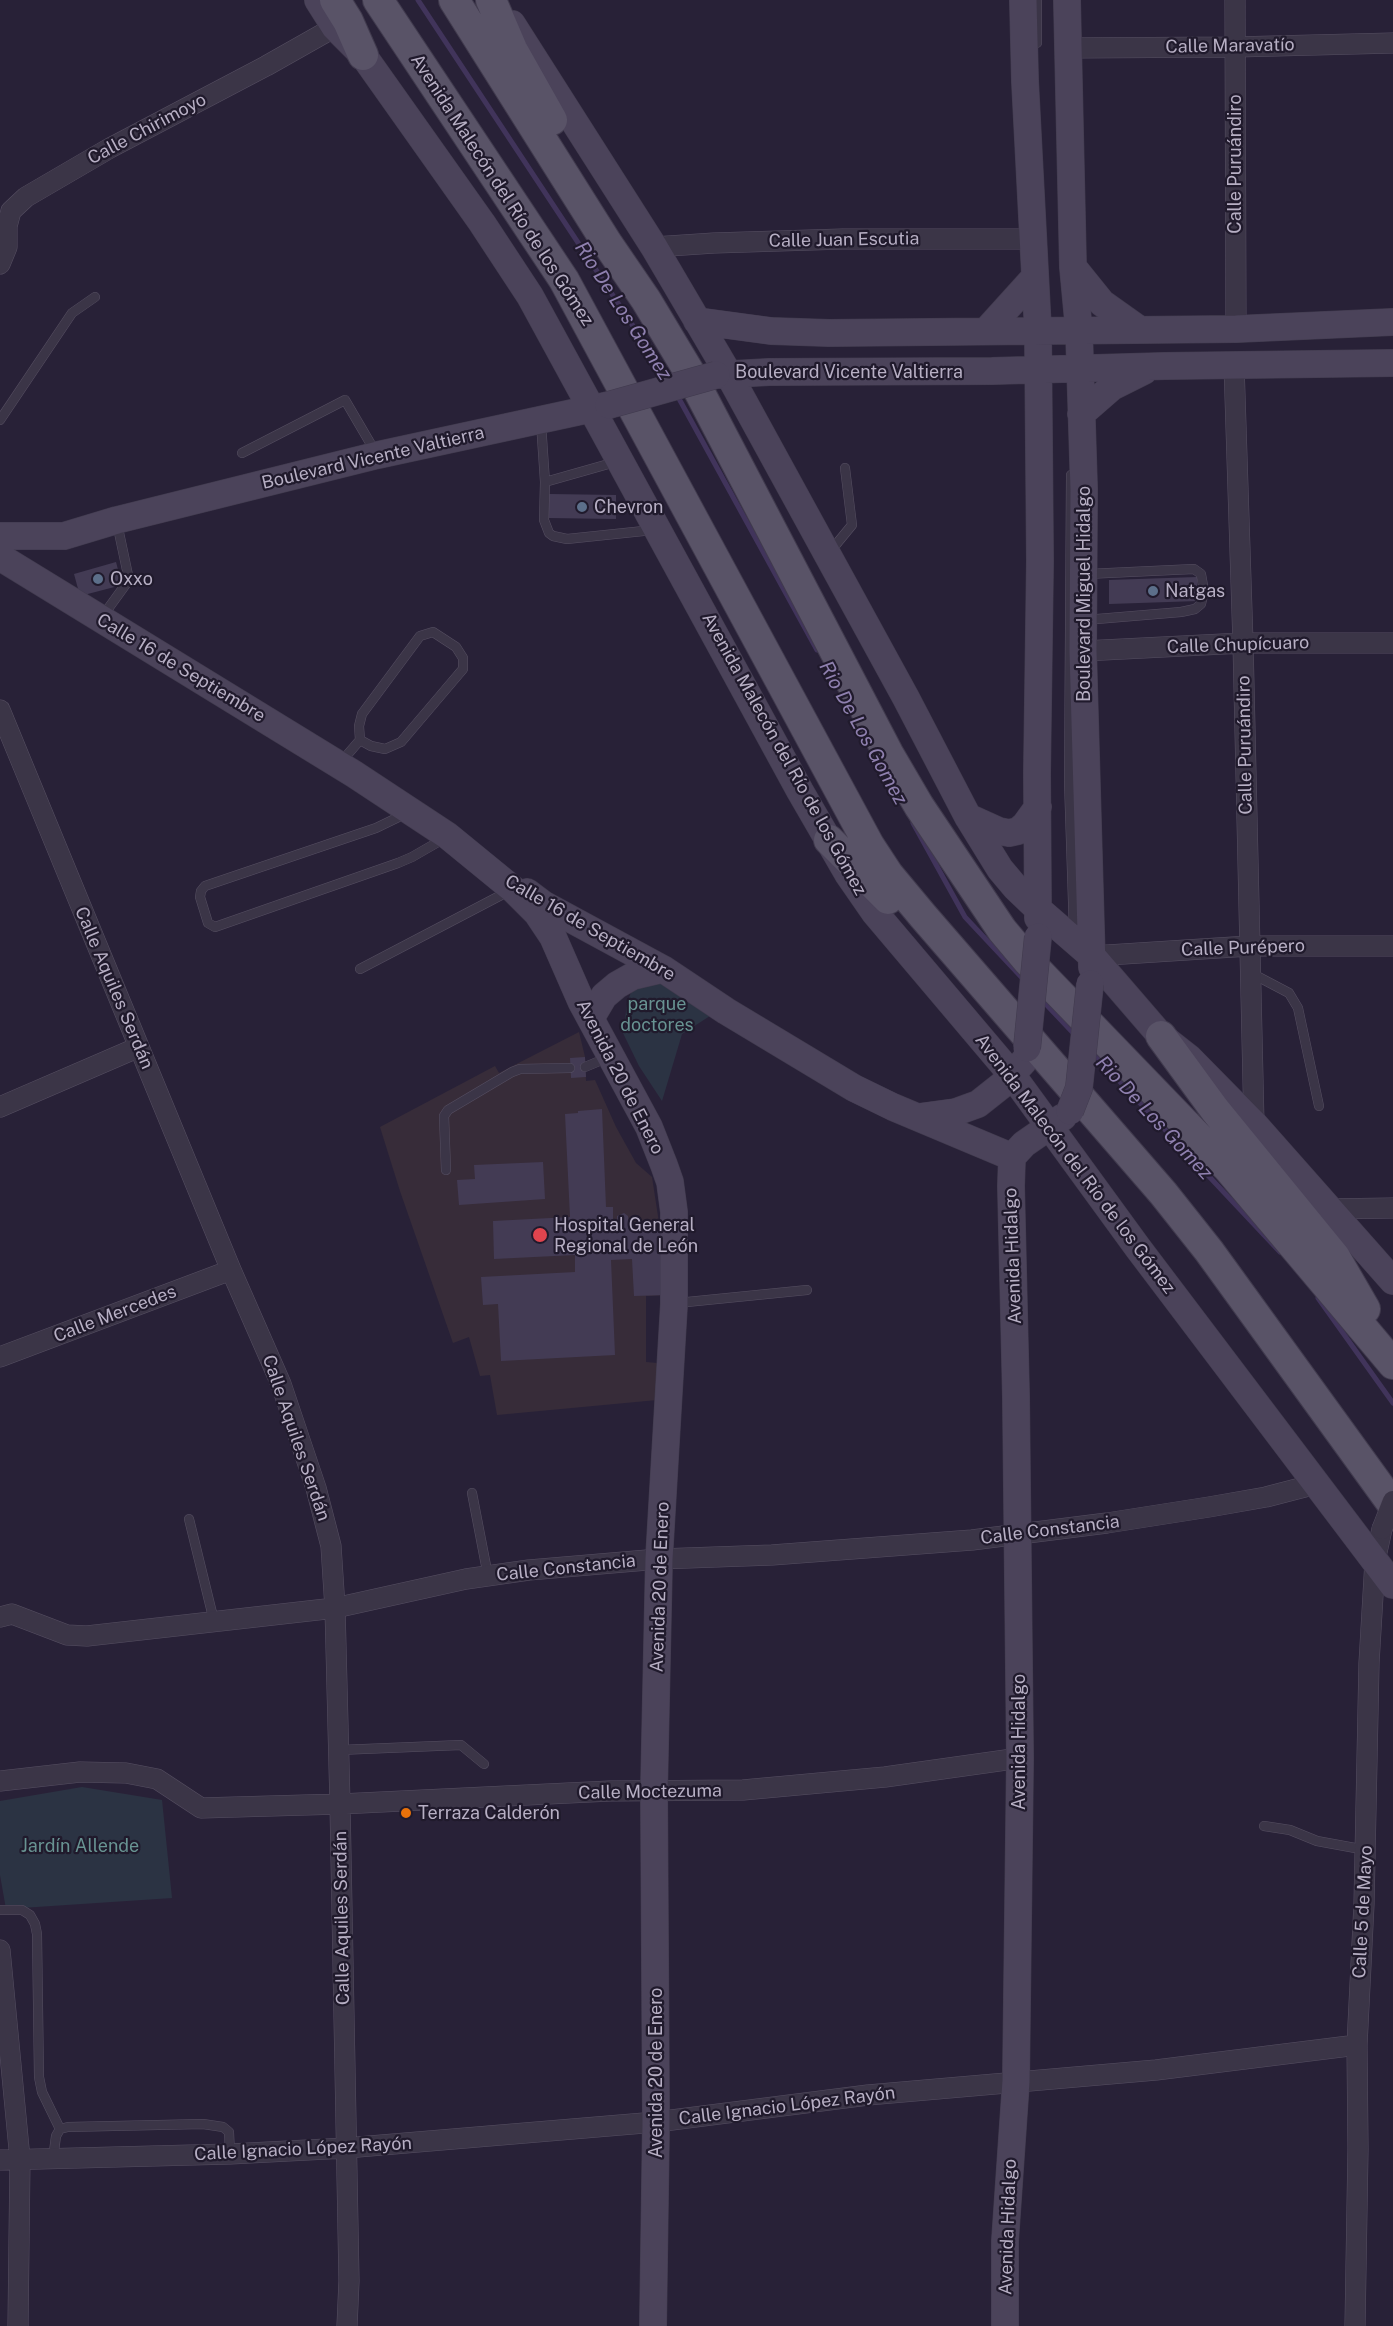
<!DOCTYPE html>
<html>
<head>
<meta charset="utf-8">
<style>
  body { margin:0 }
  canvas { display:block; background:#282137 }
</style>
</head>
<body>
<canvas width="1393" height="2326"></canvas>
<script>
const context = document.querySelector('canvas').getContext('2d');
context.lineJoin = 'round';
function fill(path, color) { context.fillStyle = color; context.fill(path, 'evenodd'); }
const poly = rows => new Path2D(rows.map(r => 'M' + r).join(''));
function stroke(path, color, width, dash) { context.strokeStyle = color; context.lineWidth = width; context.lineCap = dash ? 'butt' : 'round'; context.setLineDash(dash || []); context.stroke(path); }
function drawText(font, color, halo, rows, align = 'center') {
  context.font = font + ' "Public Sans",sans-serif'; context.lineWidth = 4.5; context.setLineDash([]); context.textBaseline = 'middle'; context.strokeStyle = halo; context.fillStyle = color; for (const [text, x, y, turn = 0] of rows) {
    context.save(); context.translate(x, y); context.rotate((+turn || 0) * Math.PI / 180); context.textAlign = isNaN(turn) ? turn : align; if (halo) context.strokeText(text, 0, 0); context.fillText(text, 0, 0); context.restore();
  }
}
fill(poly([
  [579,1032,585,1057,586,1081,595,1080,616,1127,636,1163,652,1177,659,1223,669,1248,667,1295,646,1296,646,1362,657,1363,657,1400,497,1415,490,1375,480,1376,469,1337,453,1343,400,1191,380,1127,495,1066,499,1073]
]), '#372c39');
fill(poly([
  [659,981,713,1014,682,1034,662,1101,639,1066,623,1033,627,1004,632,989],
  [82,1787,162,1800,172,1898,6,1909,0,1875,0,1801]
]), '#2b3343');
stroke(poly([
  [418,0,668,379],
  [677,395,817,650],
  [913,823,965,917,1025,981],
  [1041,999,1076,1036],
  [1093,1053,1280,1252],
  [1318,1298,1393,1403]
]), '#41345b', 5);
fill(poly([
  [549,494,616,495,616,519,549,518],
  [116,562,122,585,80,596,74,574],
  [1197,577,1198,601,1109,604,1109,580],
  [585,1057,586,1077,571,1078,570,1058],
  [602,1109,606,1207,613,1207,613,1221,617,1221,617,1216,624,1213,628,1216,629,1224,659,1223,669,1248,667,1295,634,1296,632,1259,611,1260,615,1355,501,1361,498,1304,483,1305,481,1277,575,1272,575,1255,494,1259,493,1221,570,1217,565,1114,578,1113,578,1111],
  [543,1162,545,1199,459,1205,457,1180,475,1179,474,1165]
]), '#433b54');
const lane = poly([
  [1037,0,1037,43],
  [0,420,72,313,95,297],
  [541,423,545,482,544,520,549,533,553,536,567,539,653,530],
  [242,453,345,400,376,453],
  [1071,475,1069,782,1074,932],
  [545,482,619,461],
  [829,553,852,525,845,468],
  [102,617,126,584,128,575,117,523],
  [1085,620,1181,612,1195,609,1201,604,1204,591,1201,574,1194,569,1087,574],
  [341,762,360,740,359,726,362,714,420,636,433,632,456,647,463,658,463,669,401,742,385,749,371,746,360,740],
  [407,813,376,828,205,886,201,891,200,897,208,923,215,927,398,863,412,857,445,838],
  [360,969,509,891],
  [1251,973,1289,993,1298,1008,1319,1106],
  [585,1067,609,1057],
  [446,1170,444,1116,448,1110,512,1072,520,1069,570,1068],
  [677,1303,807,1290],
  [472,1493,488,1576],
  [189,1519,214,1621],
  [339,1750,461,1745,484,1764],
  [1264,1826,1290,1830,1317,1841,1366,1850],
  [0,1910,22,1910,30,1915,35,1924,37,1934,39,2077,42,2092,60,2129],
  [53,2159,56,2136,60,2129,68,2127,203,2124,223,2127,229,2132,230,2154]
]);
const street = poly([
  [1235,0,1236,329],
  [1067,48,1235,47,1393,43],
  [654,247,714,243,843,239,1034,239],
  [0,264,7,247,7,226,11,211,26,197,110,148,266,66,335,27],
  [1234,365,1243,643,1254,1124],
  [1083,651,1243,643,1393,643],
  [0,710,231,1270,281,1384,316,1488,331,1546,335,1608,340,1804,349,2281,347,2326],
  [1092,956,1249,946,1393,946],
  [0,1107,139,1047],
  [1327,1209,1393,1208],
  [0,1357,231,1270],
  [0,1617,12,1614,67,1635,87,1636,335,1608,466,1579,529,1570,659,1559,772,1555,972,1540,1107,1523,1209,1507,1266,1497,1316,1484],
  [0,1781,80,1772,126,1773,157,1779,201,1808,340,1804,610,1791,743,1790,885,1777,1020,1758],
  [0,1950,20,2159,18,2326],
  [0,2160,230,2154,346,2148,656,2122,868,2095,1156,2070,1357,2045],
  [1355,2326,1358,2149,1357,2045,1364,1904,1369,1663,1375,1561,1382,1529]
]);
const secondary = poly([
  [318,0,335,27,363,55,482,223,530,296,800,791,848,874,875,913,1012,1075,1138,1248,1393,1585],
  [1023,0,1025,81,1038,331,1040,561,1037,773,1038,918],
  [1067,0,1073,267,1079,331,1084,489,1083,651,1092,967],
  [512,24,654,247,728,373,906,698,968,817,1000,869,1016,888,1039,910,1092,956,1161,1036,1189,1058,1254,1124,1393,1281],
  [1073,267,1102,303,1140,330],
  [697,321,771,331,829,333,1236,329,1393,322],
  [987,330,1035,277],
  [716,375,769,372,992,371,1165,366,1393,363],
  [1081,414,1112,387,1144,371],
  [0,536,64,536,117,520,378,455,609,405],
  [0,557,354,774,448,836,514,890,537,913,553,937,581,1001,649,1127,664,1165,670,1182,674,1212,674,1304,659,1559,654,1791,656,2122,653,2326],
  [968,817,999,831,1009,833,1018,831,1025,825,1038,807],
  [527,892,543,904,663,969,726,1011,854,1088,893,1107,1012,1157],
  [591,1018,604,996,617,985,633,976,663,969],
  [919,1117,956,1112,978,1104,1002,1085,1024,1061],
  [1012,1157,1024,1144,1063,1117],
  [1005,2326,1005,2241,1016,2081,1020,1758,1016,1397,1011,1186,1012,1157]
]);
const primary = poly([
  [335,0,348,21,363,55],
  [378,0,564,280,869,845,888,874,923,916,1163,1193,1209,1251,1393,1505],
  [454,0,607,243,646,300,688,370,888,753,919,806,1002,930,1028,961,1228,1168,1393,1364],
  [491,0,512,49,552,120],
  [829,840,888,899],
  [1161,1036,1215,1110,1335,1257,1365,1309]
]);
stroke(lane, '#564f62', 10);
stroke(street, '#564f62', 21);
stroke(secondary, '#413b4e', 28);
stroke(primary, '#413b4e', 32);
stroke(lane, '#3b3547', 9);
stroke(street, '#3b3547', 20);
stroke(secondary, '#4b435a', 27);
stroke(primary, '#595367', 30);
const streetBridge = poly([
  [1382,1529,1393,1501]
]);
const secondaryBridge = poly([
  [609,405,716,375],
  [1027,1048,1038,937],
  [1070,1111,1079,1088,1090,984]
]);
stroke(streetBridge, '#564f62', 21, []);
stroke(secondaryBridge, '#413b4e', 28, []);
stroke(streetBridge, '#3b3547', 20);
stroke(secondaryBridge, '#4b435a', 27);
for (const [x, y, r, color] of [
  [582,507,6,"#5c6f8a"],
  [98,579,6,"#5c6f8a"],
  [1153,591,6,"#5c6f8a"],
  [540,1235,8,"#e0444e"],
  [406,1813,6,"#e8710a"]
]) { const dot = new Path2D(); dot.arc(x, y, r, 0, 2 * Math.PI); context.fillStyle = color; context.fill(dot); stroke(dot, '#201a2c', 2); }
drawText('18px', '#b7afc4', '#201a2c', [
  ["Calle Maravatío",1230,46,-1],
  ["Calle Chirimoyo",147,129,-28],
  ["Calle Puruándiro",1235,164,-90],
  ["Avenida Malecón del Río de los Gómez",502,190,57],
  ["Calle Juan Escutia",844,240,-1],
  ["Boulevard Vicente Valtierra",849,372],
  ["Boulevard Vicente Valtierra",373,458,-13],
  ["Boulevard Miguel Hidalgo",1084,594,-90],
  ["Calle Chupícuaro",1238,645,-2],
  ["Calle 16 de Septiembre",181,668,31],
  ["Calle Puruándiro",1245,745,-91],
  ["Avenida Malecón del Río de los Gómez",784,754,61],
  ["Calle 16 de Septiembre",590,928,30],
  ["Calle Purépero",1243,948,-2],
  ["Calle Aquiles Serdán",114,988,67],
  ["Avenida 20 de Enero",620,1077,63],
  ["Avenida Malecón del Río de los Gómez",1075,1164,53],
  ["Avenida Hidalgo",1013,1256,-92],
  ["Calle Mercedes",115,1314,-21],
  ["Calle Aquiles Serdán",296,1438,71],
  ["Calle Constancia",1050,1530,-7],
  ["Calle Constancia",566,1568,-6],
  ["Avenida 20 de Enero",660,1587,-88],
  ["Avenida Hidalgo",1019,1742,-90],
  ["Calle Moctezuma",650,1792,-1],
  ["Calle 5 de Mayo",1363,1912,-87],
  ["Calle Aquiles Serdán",342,1918,-91],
  ["Avenida 20 de Enero",656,2073,-90],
  ["Calle Ignacio López Rayón",787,2106,-7],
  ["Calle Ignacio López Rayón",303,2149,-3],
  ["Avenida Hidalgo",1008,2227,-88]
]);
drawText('18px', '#b7afc4', '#201a2c', [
  ["Chevron",594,507],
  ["Oxxo",110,579],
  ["Natgas",1165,591],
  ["Hospital General",554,1225],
  ["Regional de León",554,1246],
  ["Terraza Calderón",418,1813]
], 'left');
drawText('18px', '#689392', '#201a2c', [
  ["parque",657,1004],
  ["doctores",657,1025],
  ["Jardín Allende",80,1846]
]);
drawText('italic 20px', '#8f80af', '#201a2c', [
  ["Rio De Los Gomez",623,311,57],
  ["Rio De Los Gomez",863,733,61],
  ["Rio De Los Gomez",1154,1118,47]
]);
</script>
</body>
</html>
